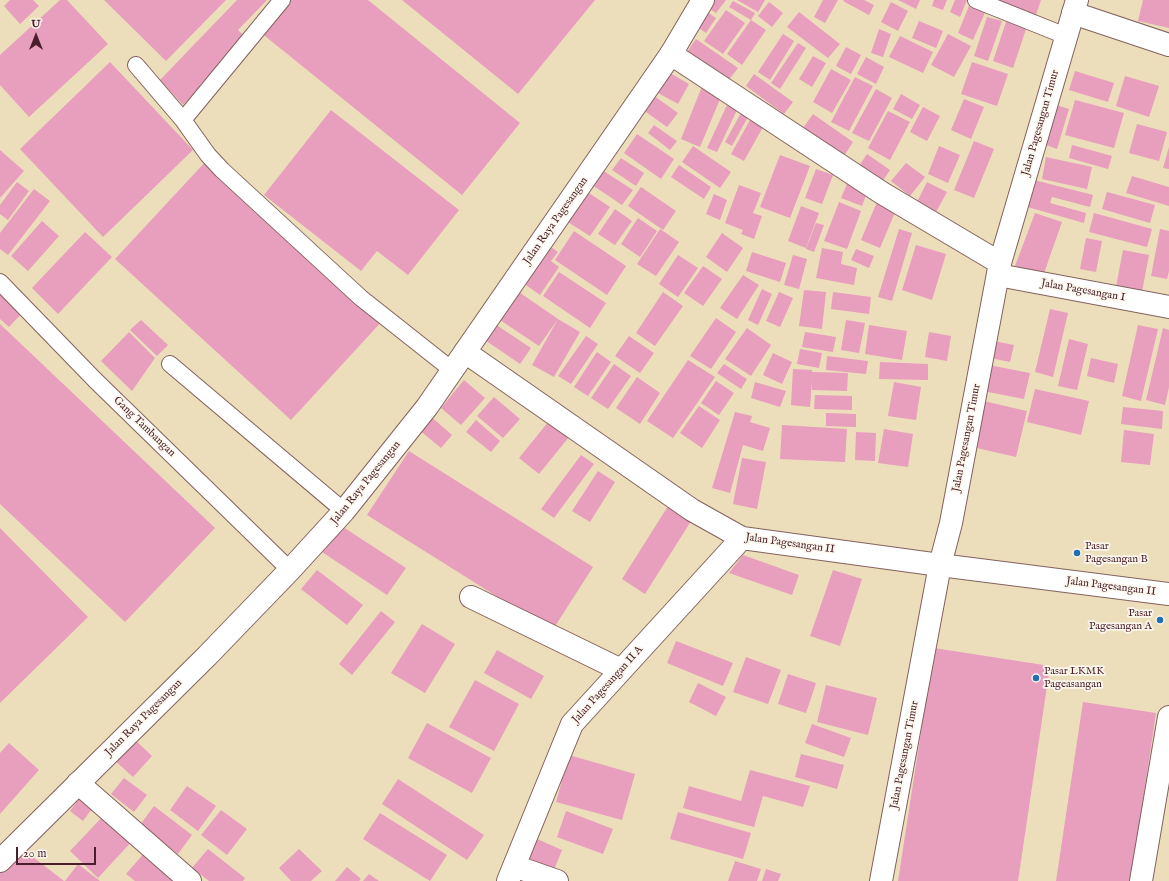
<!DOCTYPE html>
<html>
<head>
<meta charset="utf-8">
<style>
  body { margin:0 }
  #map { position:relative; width:1169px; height:881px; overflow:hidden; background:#ecdebb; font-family:"IM FELL English",serif }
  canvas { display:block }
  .north { position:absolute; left:16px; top:16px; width:40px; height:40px; -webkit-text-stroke:3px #fbf7ec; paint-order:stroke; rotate:0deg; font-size:11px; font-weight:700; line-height:16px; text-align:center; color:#4a1f2b }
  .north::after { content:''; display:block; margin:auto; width:14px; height:18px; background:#4a1f2b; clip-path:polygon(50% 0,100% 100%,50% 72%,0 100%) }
  .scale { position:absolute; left:16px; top:847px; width:80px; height:18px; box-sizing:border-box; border:2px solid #4a1f2b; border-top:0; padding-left:5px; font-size:12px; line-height:14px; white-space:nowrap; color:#4a1f2b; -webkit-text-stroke:3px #fbf7ec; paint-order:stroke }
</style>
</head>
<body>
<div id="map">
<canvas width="1169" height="881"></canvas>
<div class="north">U</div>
<div class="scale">20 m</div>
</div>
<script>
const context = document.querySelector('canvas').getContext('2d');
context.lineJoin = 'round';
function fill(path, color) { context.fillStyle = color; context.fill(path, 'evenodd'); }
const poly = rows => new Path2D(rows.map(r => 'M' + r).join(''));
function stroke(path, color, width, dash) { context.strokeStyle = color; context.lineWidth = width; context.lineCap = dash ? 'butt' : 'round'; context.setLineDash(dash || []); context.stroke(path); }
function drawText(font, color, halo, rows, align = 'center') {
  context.font = font + ' "IM FELL English",serif'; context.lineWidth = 3.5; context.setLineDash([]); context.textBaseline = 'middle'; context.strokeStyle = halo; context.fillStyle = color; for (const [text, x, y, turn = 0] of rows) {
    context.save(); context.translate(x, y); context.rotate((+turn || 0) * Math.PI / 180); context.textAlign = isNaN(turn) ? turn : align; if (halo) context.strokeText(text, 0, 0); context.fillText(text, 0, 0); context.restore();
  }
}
fill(poly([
  [10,0,33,0,39,6,20,24,4,6],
  [60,0,67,0,108,44,29,117,0,85,0,55],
  [104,0,226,0,166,61],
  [237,0,267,0,238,30,247,39,183,105,160,80],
  [286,0,368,0,520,123,462,195,260,32],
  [402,0,595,0,518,94],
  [703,0,726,0,716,13,701,3],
  [737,0,765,0,758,12],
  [823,0,838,0,825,23,814,17],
  [844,0,864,0,874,5,869,15,843,1],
  [898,0,920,0,916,9],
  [934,0,947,0,943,10,932,6],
  [955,0,967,0,960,17,950,12],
  [995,0,1041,0,1035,18],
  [1143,0,1169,0,1169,28,1138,21],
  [733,1,755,13,751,20,729,7],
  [971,1,987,8,973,40,958,33],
  [769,2,783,13,772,27,758,16],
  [891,2,908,11,898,31,881,22],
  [702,8,716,18,706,33,691,23],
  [726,10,745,23,723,54,704,41],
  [799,12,840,44,828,58,787,27],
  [987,17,1002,21,988,61,974,56],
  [1007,19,1027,26,1013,68,993,61],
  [751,20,766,30,742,65,727,54],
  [919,21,943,31,936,48,912,38],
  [879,29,891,34,883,57,871,53],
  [783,34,794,41,770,80,758,72],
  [948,34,971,46,954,77,931,65],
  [900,36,933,52,923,73,889,57],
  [696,39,738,68,728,81,687,52],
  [798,43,806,48,780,89,771,83],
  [846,47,861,55,851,74,836,66],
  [813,56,826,63,812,87,799,79],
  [866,57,884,67,876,84,857,74],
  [110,62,193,150,103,237,20,149],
  [972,62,1008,74,997,106,961,94],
  [831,69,851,80,832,113,813,102],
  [1075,71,1114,83,1108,102,1069,90],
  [670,73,689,84,678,104,658,93],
  [754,74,793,102,784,114,746,86],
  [1125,76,1159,86,1149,117,1116,106],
  [855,77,873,86,849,131,831,122],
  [703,84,723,92,700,147,681,139],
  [876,89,892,98,869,141,852,133],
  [650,93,678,113,667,127,639,107],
  [901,94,920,105,912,119,893,109],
  [964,99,984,107,971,139,951,130],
  [1075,100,1124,113,1114,148,1065,135],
  [1050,103,1069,109,1057,149,1038,142],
  [727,105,737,110,717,152,707,148],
  [923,107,940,116,927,141,910,132],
  [331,110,459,210,408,275,377,251,361,271,264,195],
  [742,111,749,115,732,146,725,142],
  [888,111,910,122,890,160,868,148],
  [813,114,853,142,844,156,803,128],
  [750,120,763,127,744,161,731,154],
  [1137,124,1167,132,1159,161,1129,153],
  [654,125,677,141,670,150,648,133],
  [637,134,674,159,661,179,624,153],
  [974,141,994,149,974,198,954,190],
  [1072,145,1112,156,1108,169,1069,158],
  [693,146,731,172,720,188,682,162],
  [939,146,960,155,948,183,928,174],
  [1169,147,1169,169,1163,168],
  [0,150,24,171,0,198],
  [867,154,890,170,880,185,857,169],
  [780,155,810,166,790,218,760,207],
  [1046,157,1092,167,1087,189,1042,179],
  [621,158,644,173,636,186,612,170],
  [208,159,384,319,291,420,115,259],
  [906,163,925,177,910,196,891,181],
  [679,165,711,187,704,199,671,177],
  [599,168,633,190,622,205,589,183],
  [816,169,833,175,822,204,805,198],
  [1132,176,1169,187,1169,206,1126,193],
  [849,179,869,187,862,206,841,198],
  [1030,179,1093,195,1090,207,1052,197,1050,203,1086,213,1084,223,1024,206],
  [17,182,29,191,8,220,0,214,0,205],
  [927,182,947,192,936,212,917,202],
  [739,185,761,193,753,213,762,216,754,239,741,234,743,230,725,223],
  [641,187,676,211,663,230,628,206],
  [34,189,50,201,8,255,0,249,0,233],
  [583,189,610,207,590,236,563,219],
  [1107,192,1155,205,1150,223,1102,209],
  [714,194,727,200,720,220,706,214],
  [839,202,861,211,847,249,824,241],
  [877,202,896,210,880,248,861,240],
  [801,206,819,213,806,248,788,241],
  [615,209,632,221,615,245,598,234],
  [1035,213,1062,222,1043,276,1015,266],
  [1094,213,1152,229,1147,247,1089,232],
  [638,218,657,231,640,257,621,244],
  [42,221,59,236,28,271,11,256],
  [816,223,824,225,814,252,806,249],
  [660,229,679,242,656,276,637,264],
  [899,229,912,233,892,301,878,297],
  [1160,229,1169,231,1169,271,1167,279,1151,276],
  [574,231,626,266,607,295,555,260],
  [85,232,112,257,58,314,32,288],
  [722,233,743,248,727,272,706,257],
  [1086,238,1102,241,1096,272,1080,269],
  [544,242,558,252,551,261,559,267,540,295,519,280],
  [916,245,946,254,932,300,902,290],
  [822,248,843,252,841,264,857,268,854,285,816,278],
  [856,249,874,256,869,268,851,260],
  [1123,250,1149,255,1142,292,1116,287],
  [752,252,786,263,780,282,746,271],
  [678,255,698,268,678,297,659,284],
  [793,255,807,259,799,289,784,285],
  [703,266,722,279,703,306,684,293],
  [559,272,606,303,590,328,543,296],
  [743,275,759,285,737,319,720,308],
  [0,288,24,311,9,327,0,319],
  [513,288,558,319,539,346,494,316],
  [762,289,772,294,758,325,748,320],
  [804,290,826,292,822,329,799,326],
  [663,292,683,306,655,346,636,333],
  [779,292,793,298,780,327,766,321],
  [833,292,871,297,869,314,831,309],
  [1050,309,1068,313,1053,377,1035,372],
  [716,318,736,332,711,369,690,356],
  [558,319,580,332,554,377,532,365],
  [141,320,168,345,157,356,130,330],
  [489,320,531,348,520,364,479,336],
  [846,320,865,323,859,353,841,350],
  [0,324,215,528,125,622,0,504],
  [869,325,907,331,902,360,865,354],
  [1138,325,1158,329,1141,401,1122,396],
  [747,328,771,345,751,376,725,359],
  [1163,328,1169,330,1169,387,1165,405,1146,400],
  [129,332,155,358,132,391,101,361],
  [805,332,836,337,833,352,802,347],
  [929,332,951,336,947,361,925,357],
  [586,336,598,344,571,384,558,376],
  [629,336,654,353,640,373,615,356],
  [1069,339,1088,344,1077,390,1058,386],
  [989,340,1014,345,1010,362,985,357],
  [800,349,822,353,819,368,797,364],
  [597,352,611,362,588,396,574,387],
  [773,353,792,362,782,384,763,375],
  [827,356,868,361,866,374,826,370],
  [1091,358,1118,364,1114,383,1087,376],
  [688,360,715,377,673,438,647,421],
  [880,362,928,364,928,380,879,379],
  [614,364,631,376,608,409,591,398],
  [724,364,747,379,741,389,717,373],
  [989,365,1030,373,1024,399,983,391],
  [793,369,812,370,812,372,848,373,847,391,812,390,812,381,810,407,791,405],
  [637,377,660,393,640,424,616,408],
  [464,380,485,398,461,425,441,408],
  [716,381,734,393,719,415,701,403],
  [755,382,786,391,780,407,751,398],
  [894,382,921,387,916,420,888,416],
  [1035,389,1089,401,1081,435,1027,422],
  [815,395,852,396,852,410,814,409],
  [494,397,520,419,503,438,477,416],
  [979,400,1027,411,1016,457,968,446],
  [699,406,720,420,702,448,680,433],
  [1123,407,1163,411,1162,429,1121,424],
  [735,412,752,416,750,422,770,428,763,451,743,445,730,493,712,488],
  [826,413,856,414,856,427,826,426],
  [429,415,452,435,441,448,418,429],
  [476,420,500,441,491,452,466,432],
  [549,421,569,437,539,474,519,458],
  [782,425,847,429,845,462,780,459],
  [884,429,913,434,908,467,878,463],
  [1124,430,1154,434,1150,465,1121,462],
  [856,432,876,433,875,461,855,460],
  [409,451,593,567,552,631,367,515],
  [581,455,594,464,554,518,541,509],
  [742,458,766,462,757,509,733,504],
  [598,471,615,482,590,522,572,511],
  [670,503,693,518,645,594,622,579],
  [340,525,406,568,387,595,322,552],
  [0,528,88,617,0,703],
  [743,555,799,575,792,595,729,573],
  [317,570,363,605,347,625,301,589],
  [833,570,862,579,840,646,810,636],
  [381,611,395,622,352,675,339,664],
  [422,624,455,644,425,693,391,673],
  [676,641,733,663,723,686,667,663],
  [934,648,1050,666,1018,881,898,881],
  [497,650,544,676,531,699,484,673],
  [746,657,781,670,768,704,733,692],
  [788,674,816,683,806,713,778,704],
  [475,680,519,704,494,751,449,727],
  [698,683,726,697,716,716,689,702],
  [826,685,877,698,868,735,817,722],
  [1083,702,1156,713,1131,881,1056,881],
  [427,723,491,758,472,793,408,758],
  [812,724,851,738,844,757,805,743],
  [133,738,152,756,133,777,113,759],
  [9,743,39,770,0,814,0,753],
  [801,754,844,765,837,789,795,777],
  [569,755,635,774,622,820,556,802],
  [750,770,810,786,803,807,763,796,754,827,683,808,689,786,741,801],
  [124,778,147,795,134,812,111,794],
  [398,779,484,835,467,860,382,804],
  [187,786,216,806,198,831,170,810],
  [84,792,97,802,83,821,70,811],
  [154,806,192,835,178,854,140,825],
  [221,810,247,829,227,855,201,835],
  [566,811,613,829,603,854,557,837],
  [107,812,135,838,98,878,70,851],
  [678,812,751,833,743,859,670,839],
  [380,813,447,855,430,881,363,839],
  [535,838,562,850,554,870,527,858],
  [20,847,64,881,0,881,0,873],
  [208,849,245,878,243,881,209,881,192,868],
  [299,849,322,871,311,881,291,881,279,868],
  [146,851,179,881,135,881,126,874],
  [735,861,761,869,757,881,728,881],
  [78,864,100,881,65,881],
  [347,867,361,879,359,881,335,881],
  [766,869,781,874,778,881,762,881],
  [369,874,379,881,363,881]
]), '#e89ebd');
const service = poly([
  [976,0,1066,36],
  [136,65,183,120,208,155,222,170,361,298,452,370],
  [183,120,282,0],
  [0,282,95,380,290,570],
  [170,364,344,511]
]);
const minor = poly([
  [1073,13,1169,45],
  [671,54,882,193,1000,263],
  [998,275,1169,307],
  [465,352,692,510,742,538,940,565,881,881],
  [471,597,621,670],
  [78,783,190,881],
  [514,866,557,881],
  [508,881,572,724,742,538],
  [1141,881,1169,717]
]);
const tertiary = poly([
  [1077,0,1000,263,951,523,940,565,1169,594]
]);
const secondary = poly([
  [0,861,207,656,290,570,344,511,427,407,465,352,671,54,703,0]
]);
stroke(service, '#83625d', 18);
stroke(minor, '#83625d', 24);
stroke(tertiary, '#83625d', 24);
stroke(secondary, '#83625d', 24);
stroke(service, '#fff', 16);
stroke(minor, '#fff', 22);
stroke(tertiary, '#fff', 22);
stroke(secondary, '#fff', 22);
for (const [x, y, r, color] of [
  [1077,553,4,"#1f6fb2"],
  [1160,620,4,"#1f6fb2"],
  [1036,678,4,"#1f6fb2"]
]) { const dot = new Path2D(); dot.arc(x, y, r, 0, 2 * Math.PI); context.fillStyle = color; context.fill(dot); stroke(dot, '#fbf7ec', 1.5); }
drawText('11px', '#4a1f2b', '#fbf7ec', [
  ["Jalan Pagesangan Timur",1041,123,-74],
  ["Jalan Raya Pagesangan",556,221,-55],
  ["Jalan Pagesangan I",1083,291,10],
  ["Gang Tambangan",144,427,44],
  ["Jalan Pagesangan Timur",967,438,-79],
  ["Jalan Raya Pagesangan",366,483,-51],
  ["Jalan Pagesangan II",790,544,8],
  ["Jalan Pagesangan II",1111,587,7],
  ["Jalan Pagesangan II A",608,685,-48],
  ["Jalan Raya Pagesangan",144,718,-45],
  ["Jalan Pagesangan Timur",905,755,-79]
]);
drawText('11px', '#4a1f2b', '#fbf7ec', [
  ["Pasar",1085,547],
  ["Pagesangan B",1085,560],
  ["Pasar",1152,614,"right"],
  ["Pagesangan A",1152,627,"right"],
  ["Pasar LKMK",1044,672],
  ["Pageasangan",1044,685]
], 'left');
</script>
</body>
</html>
